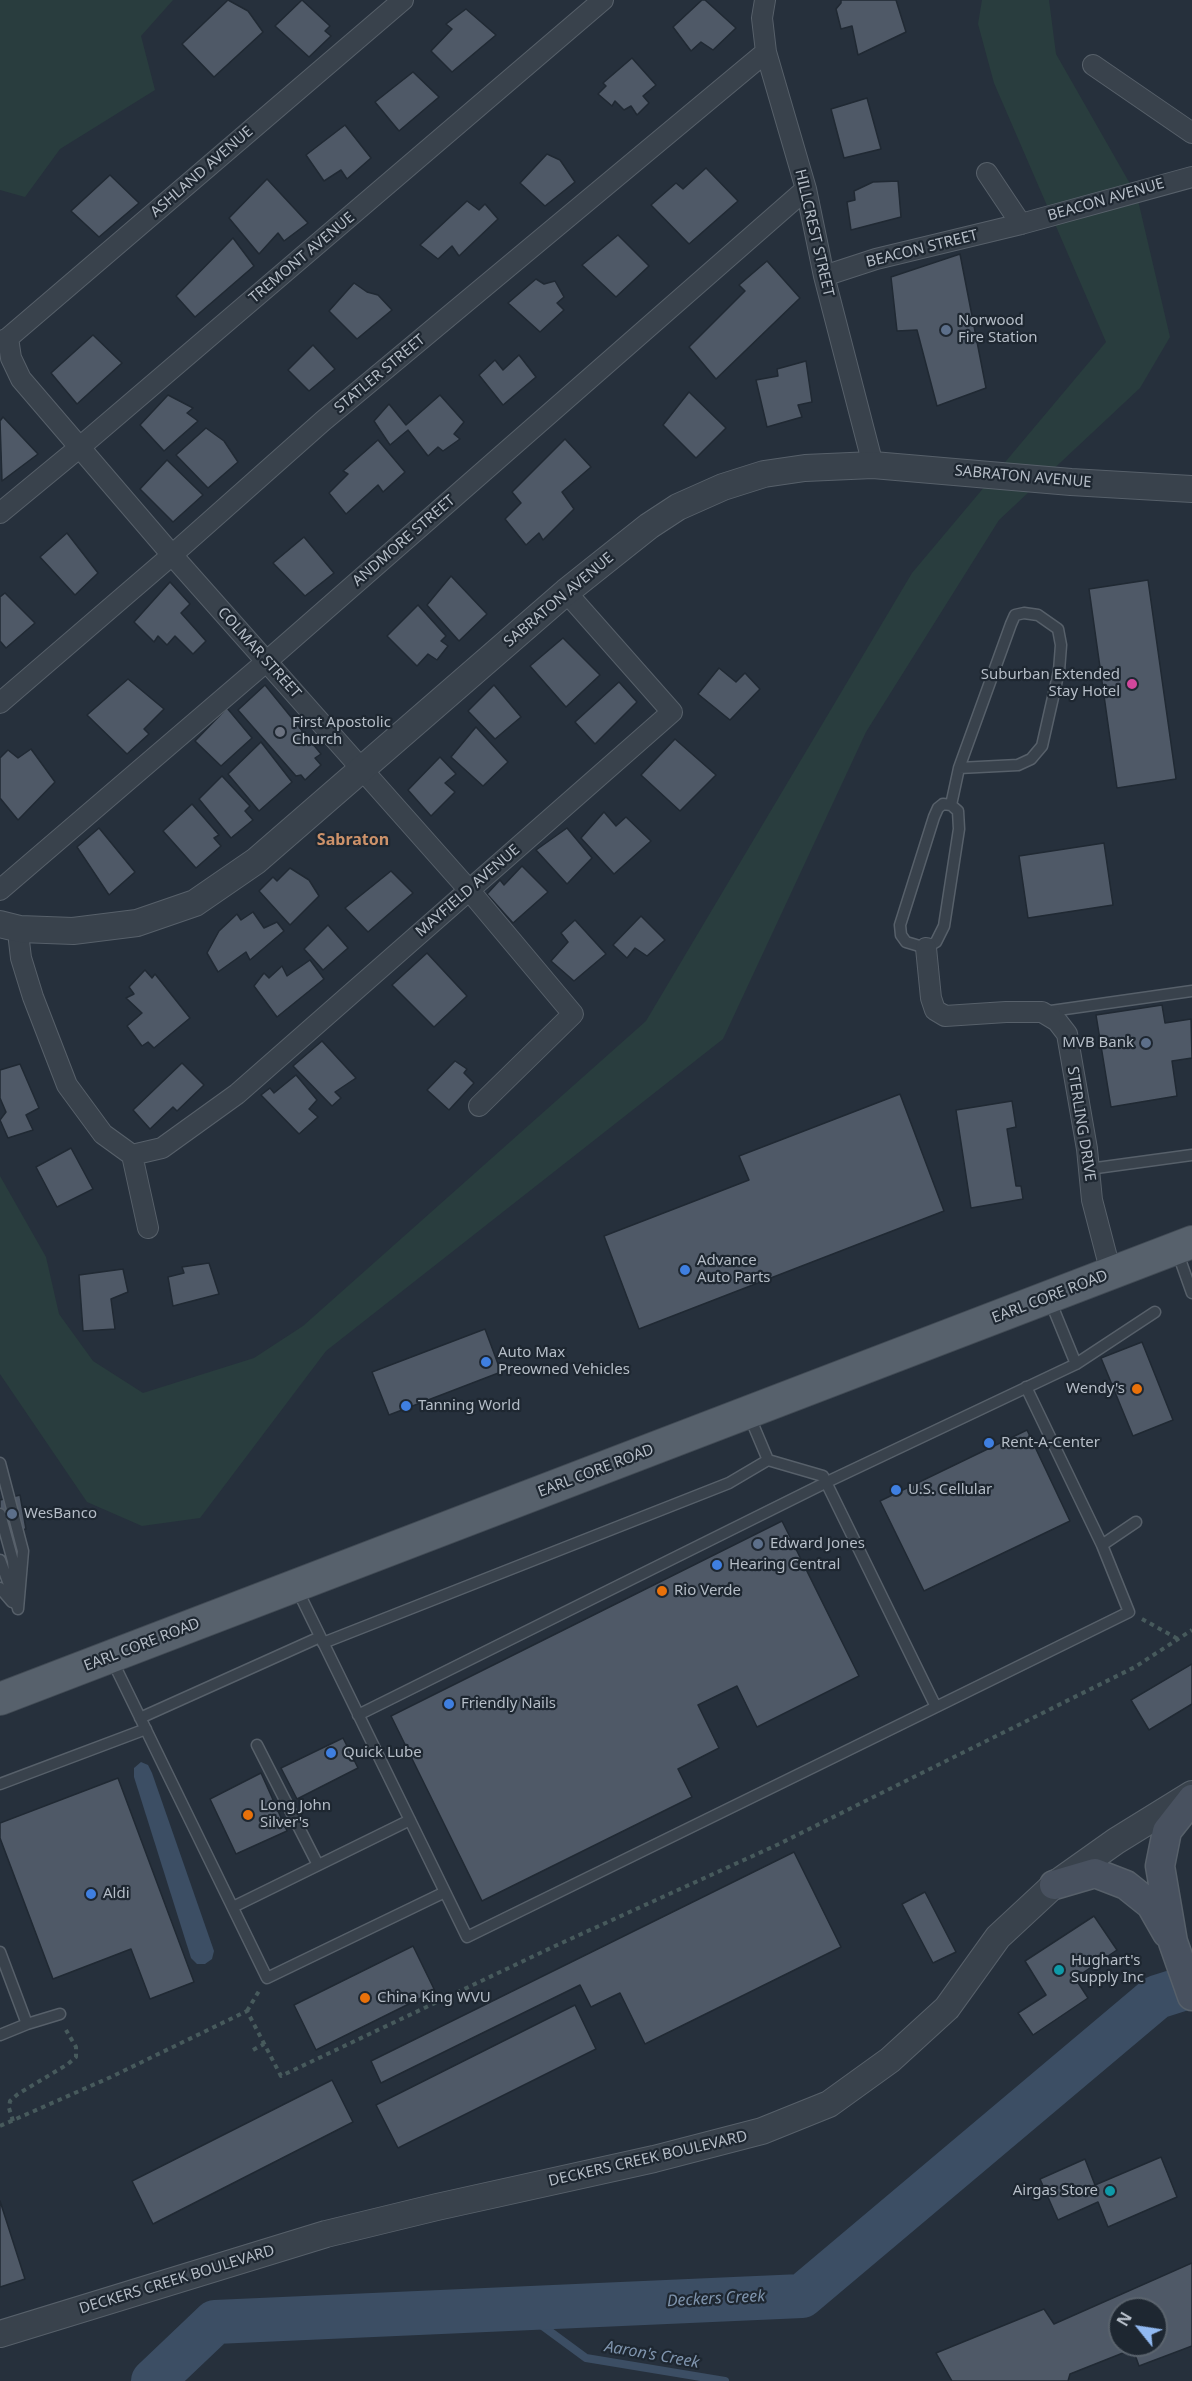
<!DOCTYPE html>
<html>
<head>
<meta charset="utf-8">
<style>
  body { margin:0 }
  #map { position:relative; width:1192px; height:2381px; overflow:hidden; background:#26303c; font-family:"Noto Sans",sans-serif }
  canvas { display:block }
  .north { position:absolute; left:1108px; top:2297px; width:60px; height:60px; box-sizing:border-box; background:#1e2731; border:2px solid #5a636d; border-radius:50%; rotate:300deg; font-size:16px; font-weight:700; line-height:24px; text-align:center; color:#b5bdc7 }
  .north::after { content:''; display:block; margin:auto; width:21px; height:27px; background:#91b9f1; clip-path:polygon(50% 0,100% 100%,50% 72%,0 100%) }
</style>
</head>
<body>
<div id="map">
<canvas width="1192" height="2381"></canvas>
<div class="north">N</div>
</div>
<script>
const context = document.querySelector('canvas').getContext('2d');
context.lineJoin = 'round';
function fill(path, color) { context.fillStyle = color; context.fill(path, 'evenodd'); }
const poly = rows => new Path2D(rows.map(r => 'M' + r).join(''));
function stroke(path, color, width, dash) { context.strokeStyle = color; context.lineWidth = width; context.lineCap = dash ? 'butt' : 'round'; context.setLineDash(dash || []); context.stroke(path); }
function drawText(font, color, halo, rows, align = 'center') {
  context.font = font + ' "Noto Sans",sans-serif'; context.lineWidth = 4.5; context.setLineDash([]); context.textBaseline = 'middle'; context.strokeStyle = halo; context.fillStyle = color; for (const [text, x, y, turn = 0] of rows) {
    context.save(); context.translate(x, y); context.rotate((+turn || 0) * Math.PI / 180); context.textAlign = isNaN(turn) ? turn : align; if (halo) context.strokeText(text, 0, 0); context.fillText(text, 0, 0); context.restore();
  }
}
fill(poly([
  [0,0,173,0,141,36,155,90,60,149,25,197,0,190],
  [982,0,1049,0,1056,54,1137,196,1170,337,1140,388,999,520,866,732,723,1039,326,1351,200,1518,142,1526,87,1502,0,1374,0,1176,46,1257,59,1314,93,1361,143,1393,254,1358,303,1326,646,1021,912,573,1106,342,994,83,978,24]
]), '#293d3e');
fill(poly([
  [141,1762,148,1765,152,1773,214,1951,212,1959,205,1964,197,1964,191,1958,134,1777,134,1768]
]), '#3c4e64');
stroke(poly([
  [518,2308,586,2358,725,2381]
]), '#3c4e64', 8);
stroke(poly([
  [153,2381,215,2322,802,2296,1157,1997,1192,1986]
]), '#3c4e64', 44);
const building = poly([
  [228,0,248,11,263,32,214,77,182,44,228,0],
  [302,0,330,26,325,31,331,36,309,57,275,26,302,0],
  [702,0,705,0,736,28,713,50,701,42,691,51,673,27,702,0],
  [841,0,896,0,906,32,858,55,852,26,841,29,836,9,841,3,841,0],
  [466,9,496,35,452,72,431,51,452,29,446,24,466,9],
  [632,58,656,85,643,96,649,103,637,115,631,106,624,110,615,101,612,106,598,94,606,86,603,83,632,58],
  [413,72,439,97,399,131,375,102,413,72],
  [867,98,881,149,844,158,831,109,867,98],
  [345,125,371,158,347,179,341,170,324,181,306,155,345,125],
  [547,154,560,160,575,182,545,206,520,183,547,154],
  [706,168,738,201,689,244,651,205,676,183,683,189,706,168],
  [110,175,139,203,99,237,71,211,110,175],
  [267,179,308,223,284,241,278,233,259,254,229,218,267,179],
  [898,181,901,217,851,230,847,202,855,200,854,191,873,182,898,181],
  [467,201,479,210,485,204,498,219,459,256,452,246,438,259,420,245,467,201],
  [618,235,649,266,616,297,582,265,618,235],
  [233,238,254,266,195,317,176,296,233,238],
  [960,254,986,388,937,406,917,330,897,331,891,277,960,254],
  [767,261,800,298,716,379,689,347,745,291,739,285,767,261],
  [536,279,544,284,555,281,564,297,557,303,564,310,540,332,508,303,536,279],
  [354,283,367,292,378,295,392,310,357,339,329,311,354,283],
  [93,335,122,363,77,404,51,373,93,335],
  [313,345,335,369,309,391,288,370,313,345],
  [519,355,536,377,503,405,479,375,495,360,503,370,519,355],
  [806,361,812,402,798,405,802,417,767,427,756,380,778,376,777,369,806,361],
  [689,392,726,428,696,458,663,425,689,392],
  [168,395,193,408,187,413,198,421,164,451,140,425,168,395],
  [440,395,464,422,454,434,460,439,443,451,438,447,428,456,408,430,390,445,374,421,389,404,406,425,440,395],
  [3,417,38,454,2,481,0,421,3,417],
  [206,428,224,441,238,462,208,488,176,455,206,428],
  [565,439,591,467,562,492,574,509,543,540,539,533,526,545,505,519,521,503,512,492,565,439],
  [378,440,405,472,383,492,378,485,346,514,329,493,348,474,343,471,378,440],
  [167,460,203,495,173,522,140,489,167,460],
  [67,533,98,573,75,595,40,557,67,533],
  [304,537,334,573,305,596,273,563,304,537],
  [451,576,487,614,459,641,427,605,451,576],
  [1148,580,1176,779,1117,788,1089,589,1148,580],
  [170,582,190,604,181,613,206,641,193,654,175,636,167,645,158,636,154,642,134,622,170,582],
  [5,593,35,623,6,648,0,641,0,597,5,593],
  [418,605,446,636,441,641,448,646,437,660,428,654,417,666,387,636,418,605],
  [563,638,600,675,566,707,530,666,563,638],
  [719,668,736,682,745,673,760,689,730,720,698,694,719,668],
  [128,679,164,709,144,729,149,734,127,754,87,715,128,679],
  [619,682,637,702,595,744,575,722,619,682],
  [265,685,321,754,315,758,321,765,305,780,301,775,296,776,238,710,265,685],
  [494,685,521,717,495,739,468,711,494,685],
  [227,708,252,738,221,766,195,741,227,708],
  [476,727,508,762,483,786,451,757,476,727],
  [675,739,716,775,680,811,641,775,675,739],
  [261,742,292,782,259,811,228,774,261,742],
  [31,749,55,782,18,820,0,798,0,758,8,750,18,758,31,749],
  [440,757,456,774,445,783,455,792,431,816,408,790,440,757],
  [222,776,250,806,245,811,253,820,231,838,199,799,222,776],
  [192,804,219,835,214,838,221,846,196,868,163,831,192,804],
  [604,812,616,826,626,817,651,841,614,874,581,838,604,812],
  [99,828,135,872,109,895,77,847,99,828],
  [567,828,592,858,567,884,536,850,567,828],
  [1104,843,1113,905,1028,918,1019,856,1104,843],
  [522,866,548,892,513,923,487,894,500,880,504,885,522,866],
  [290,868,309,880,319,896,290,925,259,891,273,877,277,881,290,868],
  [391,871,413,893,368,932,345,908,391,871],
  [253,912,264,928,277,922,284,931,250,960,246,952,218,972,207,953,219,931,237,914,241,920,253,912],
  [641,916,665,940,647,956,635,948,627,958,613,945,641,916],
  [575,920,606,954,574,981,551,961,568,942,561,933,575,920],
  [328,925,348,948,323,970,304,949,328,925],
  [427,953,467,996,434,1027,392,985,427,953],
  [310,960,324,979,277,1017,254,986,264,973,269,978,282,966,287,976,310,960],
  [145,970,152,978,155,974,190,1018,154,1048,148,1042,142,1046,127,1026,142,1013,126,998,134,994,129,987,145,970],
  [1162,1005,1165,1023,1191,1019,1192,1058,1172,1061,1177,1096,1111,1107,1096,1015,1162,1005],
  [322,1041,356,1078,335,1092,341,1098,332,1106,293,1066,322,1041],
  [455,1061,467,1069,464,1073,474,1083,449,1110,427,1090,455,1061],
  [182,1063,204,1085,177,1111,173,1107,150,1129,133,1110,182,1063],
  [20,1064,39,1108,26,1115,33,1130,8,1138,0,1120,6,1112,0,1098,0,1070,20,1064],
  [296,1075,317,1100,309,1109,318,1117,299,1134,261,1095,270,1088,274,1093,296,1075],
  [900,1094,944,1211,639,1329,604,1236,749,1180,739,1156,900,1094],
  [1012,1101,1016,1127,1007,1129,1016,1186,1021,1186,1023,1199,971,1208,956,1110,1012,1101],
  [71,1148,93,1189,57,1207,36,1167,71,1148],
  [209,1263,219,1294,173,1306,168,1277,184,1273,182,1267,209,1263],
  [123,1269,128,1292,111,1299,115,1329,83,1331,79,1275,123,1269],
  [485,1329,501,1372,389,1415,372,1372,485,1329],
  [1142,1342,1173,1420,1133,1436,1101,1358,1142,1342],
  [1027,1430,1070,1521,924,1591,880,1501,1027,1430],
  [20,1495,26,1529,0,1534,0,1500,20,1495],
  [782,1521,859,1676,757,1727,737,1686,698,1705,719,1748,678,1769,692,1797,482,1901,391,1716,782,1521],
  [1192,1664,1192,1704,1149,1730,1131,1700,1192,1664],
  [343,1738,358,1768,297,1799,281,1768,343,1738],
  [261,1773,287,1831,236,1854,210,1799,261,1773],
  [118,1778,194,1982,150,1999,131,1949,53,1979,0,1838,0,1823,118,1778],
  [794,1852,841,1947,645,2044,620,1993,591,2007,580,1985,381,2083,371,2061,794,1852],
  [925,1892,956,1952,933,1963,902,1904,925,1892],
  [1094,1916,1117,1950,1075,1978,1088,1998,1033,2035,1018,2013,1046,1995,1025,1961,1094,1916],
  [413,1946,435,1991,316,2050,294,2005,413,1946],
  [575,2005,596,2049,398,2148,376,2105,575,2005],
  [332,2080,353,2122,153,2224,132,2181,332,2080],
  [1161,2157,1177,2197,1108,2227,1098,2202,1058,2220,1040,2179,1085,2159,1095,2185,1161,2157],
  [0,2201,25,2279,0,2287,0,2201],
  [1192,2263,1192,2346,1139,2366,1133,2349,1070,2374,1068,2381,952,2381,936,2353,1044,2309,1054,2324,1192,2263],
  [1120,2309,1156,2309,1156,2345,1120,2345,1120,2309]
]);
fill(building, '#4f5967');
stroke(building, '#202933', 1.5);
const service = poly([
  [943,804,951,805,958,811,959,829,944,926,936,942,926,948,906,942,901,935,900,925,934,817,938,808,943,804],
  [951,805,959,768,1011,624,1015,615,1024,613,1038,615,1058,629,1061,645,1059,671,1042,746,1031,759,1018,765,959,768],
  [1044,1012,1192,991],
  [1089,1169,1192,1155],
  [1177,1251,1192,1293],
  [1049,1298,1076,1364],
  [0,1463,23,1551,18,1609],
  [0,1514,13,1561,15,1582],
  [1102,1545,1136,1522],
  [0,1560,17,1606],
  [0,1588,12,1602],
  [297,1589,467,1937,936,1707,823,1476,768,1460,749,1415],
  [323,1643,729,1483,768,1460],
  [112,1660,267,1978,445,1892],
  [936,1707,1129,1612,1102,1545,1026,1387],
  [358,1715,827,1482,1076,1364,1155,1312],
  [140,1718,320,1637],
  [257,1745,318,1865],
  [0,1784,146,1729],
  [233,1907,410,1820],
  [0,1952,27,2024,0,2035],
  [27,2024,60,2014]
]);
const minor = poly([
  [765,0,762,18,766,52,806,189,824,276,873,465],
  [1093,65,1192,133],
  [987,173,1021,224],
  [824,276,876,259,1021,224,1192,177],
  [8,338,11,358,21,379,172,555,469,890,573,1014,479,1106],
  [0,342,8,338,403,0],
  [0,513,80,447,603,0],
  [0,703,172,555,323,421,766,52],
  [0,890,267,661,806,189],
  [20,929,19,941,21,958,33,997,67,1085,103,1134,132,1155,148,1228],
  [926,948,931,998,935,1010,945,1016,1006,1012,1042,1012,1057,1021,1067,1034,1087,1149,1092,1200,1111,1273],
  [132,1155,162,1148,237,1094,672,712,566,592]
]);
const tertiary = poly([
  [0,924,20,929,73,931,137,923,195,903,256,861,566,592,620,549,649,526,678,507,723,487,764,474,805,468,873,465,1071,482,1192,489],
  [0,2334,326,2234,437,2207,654,2159,762,2131,829,2104,890,2060,947,2008,998,1937,1054,1885,1116,1841,1192,1794]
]);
const secondary = poly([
  [1192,1799,1167,1831,1160,1866,1173,1942,1192,1996],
  [1054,1885,1095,1873,1126,1885,1151,1905,1167,1933]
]);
const primary = poly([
  [0,1699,1192,1242]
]);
stroke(service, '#57606a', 13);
stroke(minor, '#57606a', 22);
stroke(tertiary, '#57606a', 28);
stroke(secondary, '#57606a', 31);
stroke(primary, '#424b55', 34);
stroke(poly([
  [1142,1619,1178,1639],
  [247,2011,259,1991],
  [253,2050,264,2044],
  [13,2121,9,2108,10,2101,18,2094,68,2064,76,2057,76,2047,66,2030],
  [0,2126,111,2077,247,2011,281,2076,555,1946,779,1844,1135,1667,1192,1630]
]), '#475a5c', 4, [4.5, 4.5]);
stroke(service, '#39424c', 10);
stroke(minor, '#39424c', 20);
stroke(tertiary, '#39424c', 26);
stroke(secondary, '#48515f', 28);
stroke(primary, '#57616c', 32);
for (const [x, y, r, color] of [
  [946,330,6,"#5c6f8a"],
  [1132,684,6,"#d1479c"],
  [280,732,6,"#6b7280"],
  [1146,1043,6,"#5c6f8a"],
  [685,1270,6,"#3f7fe0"],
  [486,1362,6,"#3f7fe0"],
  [1137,1389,6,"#e8710a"],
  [406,1406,6,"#3f7fe0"],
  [989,1443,6,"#3f7fe0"],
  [896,1490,6,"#3f7fe0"],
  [12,1514,6,"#5c6f8a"],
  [758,1544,6,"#5c6f8a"],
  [717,1565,6,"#3f7fe0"],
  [662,1591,6,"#e8710a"],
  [449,1704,6,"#3f7fe0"],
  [331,1753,6,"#3f7fe0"],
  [248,1815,6,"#e8710a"],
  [91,1894,6,"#3f7fe0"],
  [1059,1970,6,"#0f9aa8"],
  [365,1998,6,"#e8710a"],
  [1110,2191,6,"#0f9aa8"]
]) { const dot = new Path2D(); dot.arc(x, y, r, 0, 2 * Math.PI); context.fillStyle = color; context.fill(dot); stroke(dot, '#1e2731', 2); }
drawText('15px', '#b5bdc7', '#1e2731', [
  ["ASHLAND AVENUE",202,172,-41],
  ["BEACON AVENUE",1106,200,-16],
  ["HILLCREST STREET",814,233,77],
  ["BEACON STREET",922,249,-14],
  ["TREMONT AVENUE",302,258,-40],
  ["STATLER STREET",380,374,-40],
  ["SABRATON AVENUE",1023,477,5],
  ["ANDMORE STREET",404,541,-41],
  ["SABRATON AVENUE",559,600,-40],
  ["COLMAR STREET",259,653,48],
  ["MAYFIELD AVENUE",468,891,-41],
  ["STERLING DRIVE",1081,1124,81],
  ["EARL CORE ROAD",1050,1297,-21],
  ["EARL CORE ROAD",596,1471,-21],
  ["EARL CORE ROAD",142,1645,-21],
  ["DECKERS CREEK BOULEVARD",648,2159,-13],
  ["DECKERS CREEK BOULEVARD",177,2280,-17]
]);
drawText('15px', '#b5bdc7', '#1e2731', [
  ["Norwood",958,321],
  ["Fire Station",958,338],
  ["Suburban Extended",1120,675,"right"],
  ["Stay Hotel",1120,692,"right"],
  ["First Apostolic",292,723],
  ["Church",292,740],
  ["MVB Bank",1134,1043,"right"],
  ["Advance",697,1261],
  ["Auto Parts",697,1278],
  ["Auto Max",498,1353],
  ["Preowned Vehicles",498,1370],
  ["Wendy's",1125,1389,"right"],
  ["Tanning World",418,1406],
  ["Rent-A-Center",1001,1443],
  ["U.S. Cellular",908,1490],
  ["WesBanco",24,1514],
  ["Edward Jones",770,1544],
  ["Hearing Central",729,1565],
  ["Rio Verde",674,1591],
  ["Friendly Nails",461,1704],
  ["Quick Lube",343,1753],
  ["Long John",260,1806],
  ["Silver's",260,1823],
  ["Aldi",103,1894],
  ["Hughart's",1071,1961],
  ["Supply Inc",1071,1978],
  ["China King WVU",377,1998],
  ["Airgas Store",1098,2191,"right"]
], 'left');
drawText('bold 16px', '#cd926a', '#1e2731', [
  ["Sabraton",353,840]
]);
drawText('italic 16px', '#7f94ad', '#1e2731', [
  ["Deckers Creek",716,2299,-3],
  ["Aaron's Creek",652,2355,10]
]);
</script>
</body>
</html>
